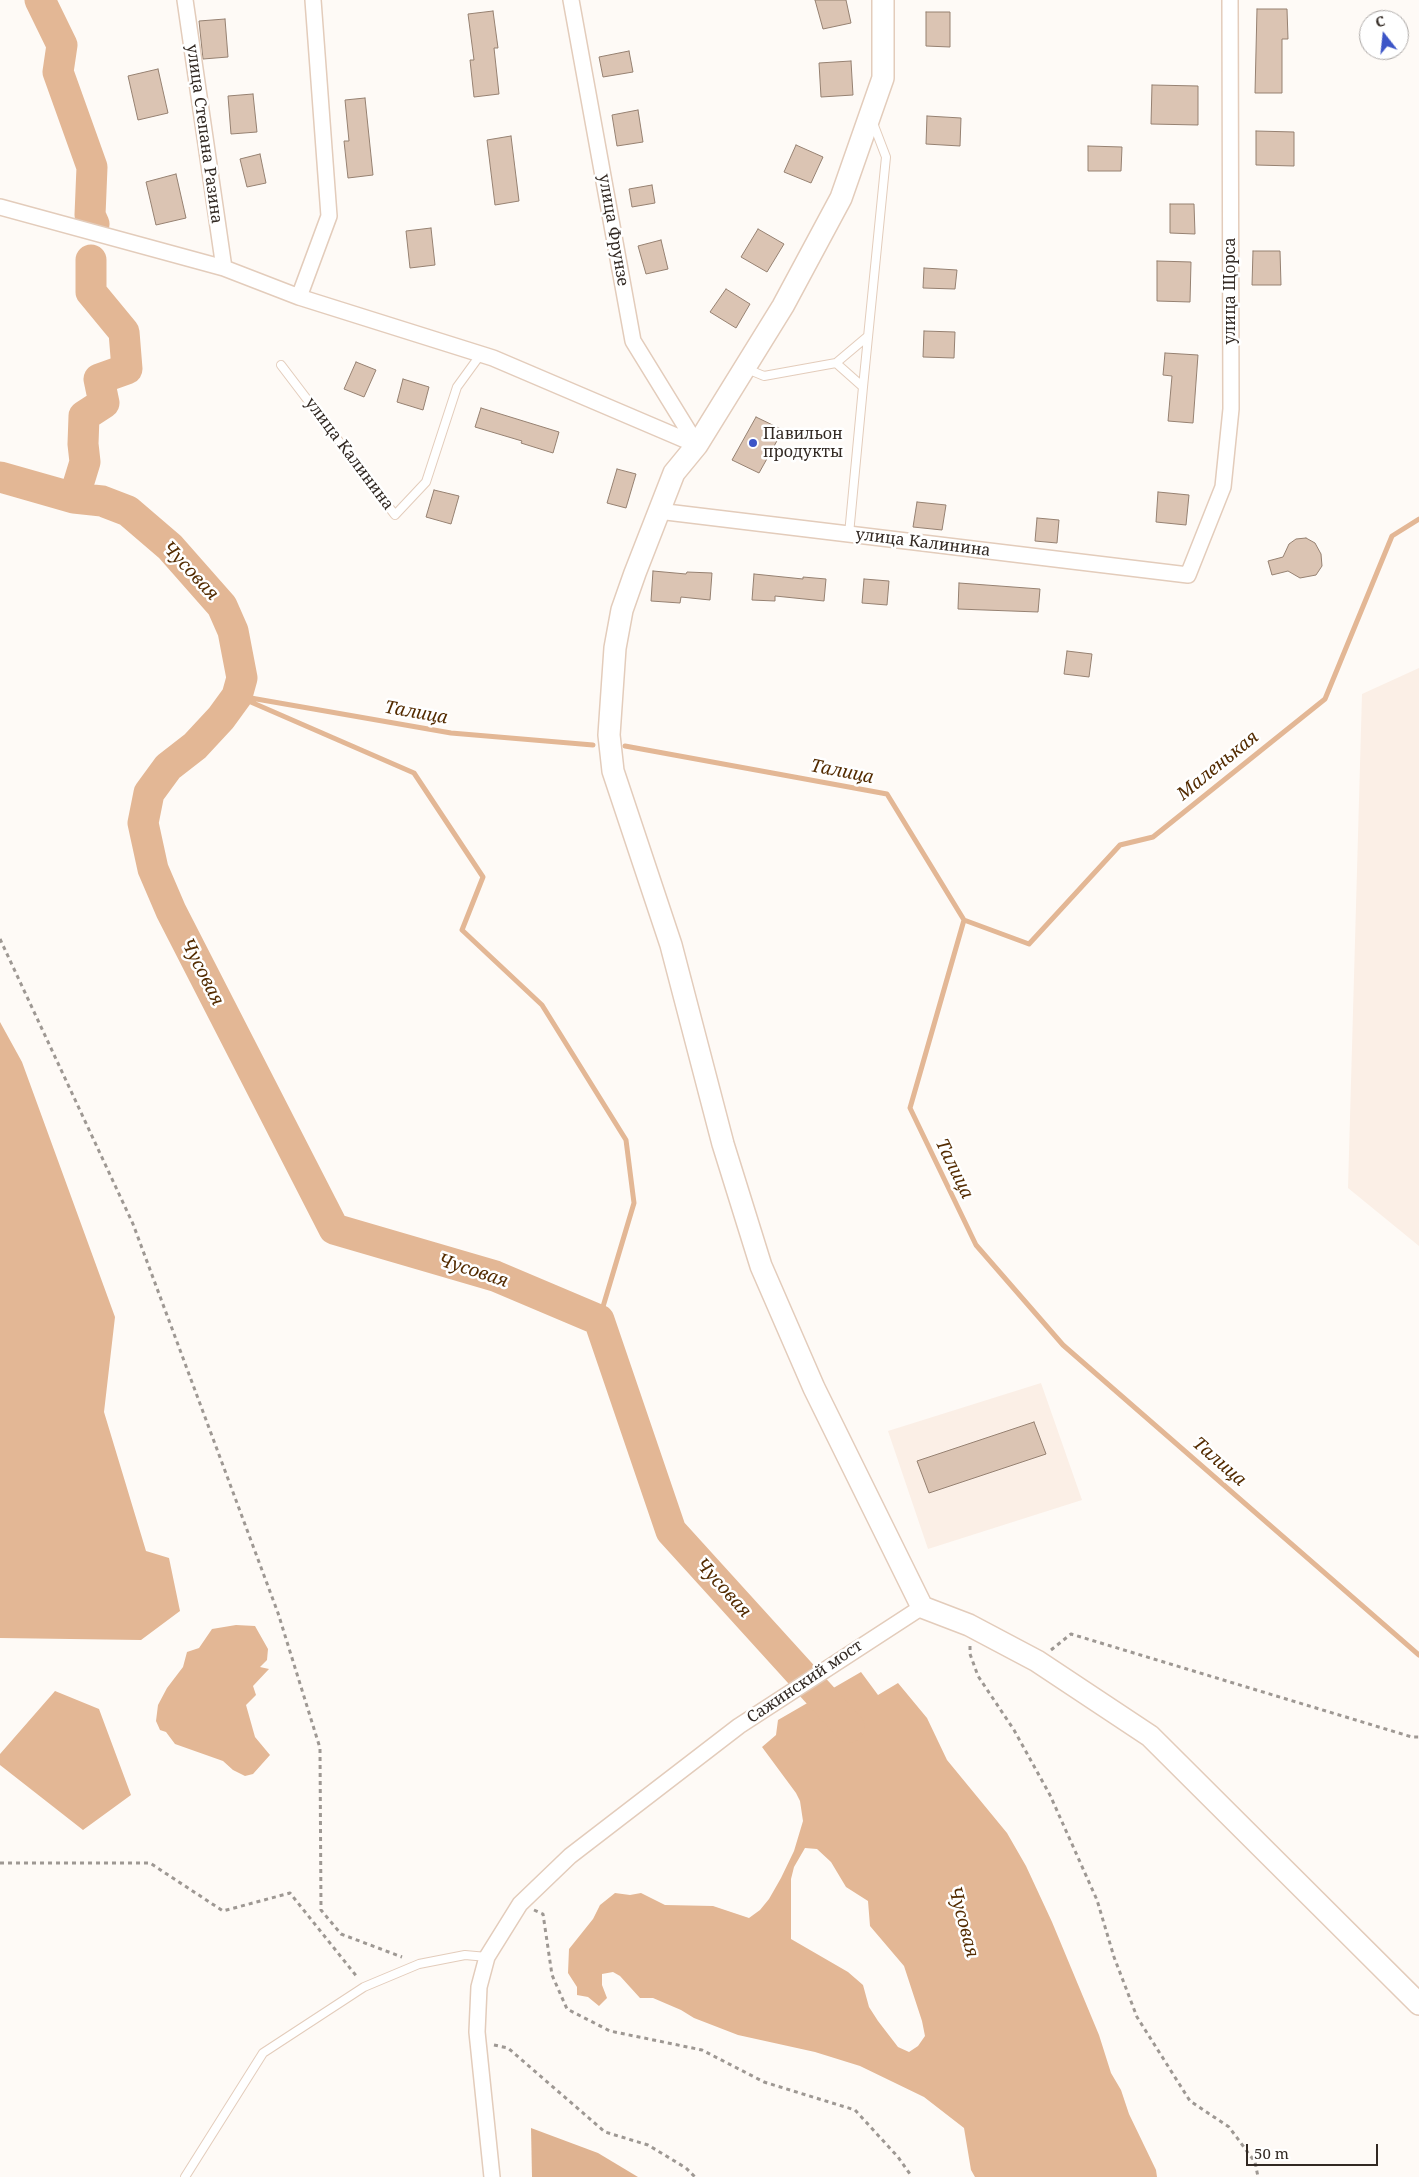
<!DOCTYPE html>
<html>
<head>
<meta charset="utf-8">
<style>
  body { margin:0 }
  #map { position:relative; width:1419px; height:2177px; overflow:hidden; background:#fefaf6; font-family:"Noto Serif",serif }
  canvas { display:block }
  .north { position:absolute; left:1359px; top:10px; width:50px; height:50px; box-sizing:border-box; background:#fff; border:1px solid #ada9a7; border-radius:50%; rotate:344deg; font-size:14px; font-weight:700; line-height:20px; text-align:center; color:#322923 }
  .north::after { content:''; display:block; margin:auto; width:18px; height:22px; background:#3c55c7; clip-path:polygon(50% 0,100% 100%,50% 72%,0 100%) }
  .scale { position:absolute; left:1246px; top:2144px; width:132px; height:22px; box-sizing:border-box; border:2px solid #322923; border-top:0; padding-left:6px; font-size:15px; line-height:18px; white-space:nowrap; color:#322923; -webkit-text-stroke:4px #fff; paint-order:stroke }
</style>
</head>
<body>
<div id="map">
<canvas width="1419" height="2177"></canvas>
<div class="north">С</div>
<div class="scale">50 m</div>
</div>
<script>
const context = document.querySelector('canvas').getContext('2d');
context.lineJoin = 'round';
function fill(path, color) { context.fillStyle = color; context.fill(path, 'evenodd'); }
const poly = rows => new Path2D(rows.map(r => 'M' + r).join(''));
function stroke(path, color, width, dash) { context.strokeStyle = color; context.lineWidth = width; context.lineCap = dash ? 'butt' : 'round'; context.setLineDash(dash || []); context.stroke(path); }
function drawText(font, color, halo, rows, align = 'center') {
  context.font = font + ' "Noto Serif",serif'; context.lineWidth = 5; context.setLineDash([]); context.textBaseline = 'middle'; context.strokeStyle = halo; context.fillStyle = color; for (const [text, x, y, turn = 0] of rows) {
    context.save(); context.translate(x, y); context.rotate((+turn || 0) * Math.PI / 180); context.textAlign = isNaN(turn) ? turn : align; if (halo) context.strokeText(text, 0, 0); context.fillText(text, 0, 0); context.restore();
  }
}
fill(poly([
  [1419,668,1419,1246,1348,1188,1362,694],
  [1041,1383,1082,1500,928,1549,888,1431]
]), '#fbefe6');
fill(poly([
  [531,2128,598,2153,638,2177,532,2177]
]), '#dfb391');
fill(poly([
  [0,1022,22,1062,115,1317,104,1412,146,1551,169,1558,180,1611,141,1640,0,1638],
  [236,1625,255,1626,268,1649,267,1660,260,1667,269,1669,253,1686,256,1695,246,1705,255,1737,270,1755,253,1774,245,1776,233,1770,223,1761,175,1744,166,1732,160,1730,156,1721,158,1705,167,1688,183,1667,187,1652,199,1648,212,1629],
  [861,1672,878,1695,898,1683,927,1718,947,1760,1007,1833,1026,1866,1052,1922,1099,2035,1111,2073,1121,2090,1129,2114,1156,2170,1157,2177,975,2177,971,2170,964,2128,924,2097,860,2066,815,2052,738,2035,694,2018,681,2010,653,1998,640,1998,620,1976,613,1972,602,1974,602,1985,607,1998,599,2006,588,1997,577,1995,577,1987,568,1973,569,1949,593,1919,600,1905,615,1893,630,1895,641,1893,665,1905,713,1906,749,1918,760,1910,769,1899,781,1878,794,1851,803,1821,800,1801,796,1793,762,1747,776,1735,778,1720],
  [805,1848,817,1849,831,1862,846,1887,868,1901,870,1926,904,1966,922,2021,925,2036,918,2046,909,2052,898,2047,878,2021,869,2007,863,1985,848,1972,791,1939,791,1879,794,1867],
  [55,1691,99,1709,131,1795,83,1830,0,1765,0,1754]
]), '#e3b795');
stroke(poly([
  [237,696,414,773,483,877,462,930,542,1005,626,1140,634,1203,599,1320],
  [245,697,451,733,593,745],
  [625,746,887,794,964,920,910,1108,976,1245,1063,1345,1419,1655],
  [964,920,1029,944,1120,845,1153,837,1325,699,1392,536,1419,519]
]), '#e3b795', 5);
stroke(poly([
  [40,0,62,45,58,72,92,167,90,215,94,224],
  [0,477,74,498,102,501,128,511,170,547,222,606,233,631,242,678,237,696,221,718,195,746,168,767,149,793,143,823,153,869,171,911,334,1229,495,1276,599,1320,671,1531,849,1727],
  [74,498,85,462,83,444,84,416,104,403,99,379,127,369,124,332,91,292,91,260]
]), '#e3b795', 31);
const building = poly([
  [815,0,846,0,851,23,823,29,815,0],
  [1257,9,1287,9,1288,39,1282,39,1282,93,1255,93,1257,9],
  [493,11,498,48,494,48,499,94,474,97,470,60,474,60,468,14,493,11],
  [926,12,950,12,950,47,926,46,926,12],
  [225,19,228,57,203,59,199,21,225,19],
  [629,51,633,72,603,77,599,57,629,51],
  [851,61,853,95,821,97,819,63,851,61],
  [158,69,168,113,138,120,128,76,158,69],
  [1152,85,1198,86,1198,125,1151,124,1152,85],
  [253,94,257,132,231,134,228,96,253,94],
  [365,98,373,175,348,178,344,141,349,141,345,100,365,98],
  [638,110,643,142,617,146,612,115,638,110],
  [927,116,961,118,960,146,926,144,927,116],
  [1256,131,1294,132,1294,166,1256,165,1256,131],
  [511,136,519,201,495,205,487,140,511,136],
  [796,145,823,157,811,183,784,172,796,145],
  [1088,146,1122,147,1121,171,1088,171,1088,146],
  [260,154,266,183,247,187,240,159,260,154],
  [176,174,186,218,156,225,146,182,176,174],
  [652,185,655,203,632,207,629,189,652,185],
  [1170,204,1194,204,1195,234,1170,233,1170,204],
  [431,228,435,265,410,268,406,231,431,228],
  [758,229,784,244,767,272,741,257,758,229],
  [661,240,668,269,646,274,638,246,661,240],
  [1253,251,1280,251,1281,285,1252,285,1253,251],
  [1157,261,1191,262,1190,302,1157,301,1157,261],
  [924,268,957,270,955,289,923,288,924,268],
  [726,289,750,304,736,328,710,312,726,289],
  [924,331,955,332,954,358,923,357,924,331],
  [1165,353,1198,355,1193,423,1168,421,1172,376,1163,375,1165,353],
  [356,362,376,370,364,397,344,389,356,362],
  [403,379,429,387,423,410,397,402,403,379],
  [481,408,559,432,553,453,521,443,522,441,475,427,481,408],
  [756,417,783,430,759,473,732,460,756,417],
  [617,469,636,474,626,508,607,503,617,469],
  [434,490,459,496,451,524,426,517,434,490],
  [1158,492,1189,495,1186,525,1156,522,1158,492],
  [917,502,946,505,942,530,913,527,917,502],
  [1037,518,1059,520,1057,543,1035,541,1037,518],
  [1306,538,1315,543,1321,554,1322,566,1316,575,1300,578,1288,571,1272,575,1268,561,1283,557,1289,544,1296,539,1306,538],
  [653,571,686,574,687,572,712,573,710,600,681,597,680,603,651,601,653,571],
  [754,574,803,579,803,577,826,579,824,601,775,596,775,601,752,600,754,574],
  [864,579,889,581,887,605,862,603,864,579],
  [959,583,1040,589,1038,612,958,609,959,583],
  [1067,651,1092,654,1089,677,1064,674,1067,651],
  [1034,1422,1046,1454,929,1493,917,1461,1034,1422]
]);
fill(building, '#dbc4b3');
stroke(building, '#968171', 1);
const lane = poly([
  [836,363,868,336],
  [281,365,395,515,426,482,457,387,481,354],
  [747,369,764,376,836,363,863,387,849,534],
  [863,387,886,157,873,123],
  [185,2177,263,2053,364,1987,419,1964,465,1955,487,1957]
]);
const street = poly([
  [185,0,224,268],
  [571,0,633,341,697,445],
  [0,207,224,268,299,297,493,358,697,445],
  [299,297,329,216,313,0],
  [658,511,1188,575,1223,487,1231,409,1230,0],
  [492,2177,477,2032,479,1987,487,1957,520,1904,570,1856,739,1726,922,1607]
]);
const secondary = poly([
  [883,0,883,78,841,198,783,306,697,445,674,473,635,573,622,610,615,648,609,735,613,771,671,945,723,1144,761,1266,814,1388,922,1607,969,1625,1037,1661,1150,1736,1419,2004]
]);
stroke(lane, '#e3ccbb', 10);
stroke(street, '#e3ccbb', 18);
stroke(secondary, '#e3ccbb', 24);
stroke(poly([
  [0,939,133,1224,278,1613,320,1748,321,1910,341,1934,402,1957],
  [970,1646,970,1654,978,1676,1014,1730,1050,1795,1097,1900,1114,1957,1137,2017,1190,2101,1229,2127,1255,2162,1258,2177],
  [1051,1650,1071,1634,1412,1737,1419,1737],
  [0,1863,150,1863,223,1911,290,1893,358,1978],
  [534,1910,543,1914,552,1975,567,2009,610,2031,702,2050,764,2082,855,2110,898,2157,912,2177],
  [494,2045,508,2048,605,2132,648,2145,686,2168,695,2177]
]), '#9e9893', 3, [4, 4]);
stroke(lane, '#fff', 8);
stroke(street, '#fff', 15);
stroke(secondary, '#fff', 21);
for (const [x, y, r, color] of [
  [753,443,5,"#3c55c7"]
]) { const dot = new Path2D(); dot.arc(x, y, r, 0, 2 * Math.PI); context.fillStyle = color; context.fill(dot); stroke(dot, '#fff', 2); }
drawText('16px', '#322923', '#fff', [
  ["улица Степана Разина",204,134,82],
  ["улица Фрунзе",613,230,80],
  ["улица Щорса",1230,291,-90],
  ["улица Калинина",349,454,53],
  ["улица Калинина",923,543,7],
  ["Сажинский мост",805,1682,-34]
]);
drawText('16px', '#322923', '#fff', [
  ["Павильон",763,434],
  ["продукты",763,452]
], 'left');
drawText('italic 18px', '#532b00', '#fff', [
  ["Чусовая",190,571,47],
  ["Талица",416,713,10],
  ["Маленькая",1218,766,-39],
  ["Талица",842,772,11],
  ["Чусовая",202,972,63],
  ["Талица",954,1169,64],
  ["Чусовая",473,1271,18],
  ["Талица",1219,1462,41],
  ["Чусовая",723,1588,48],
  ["Чусовая",963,1922,75]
]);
</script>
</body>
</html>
